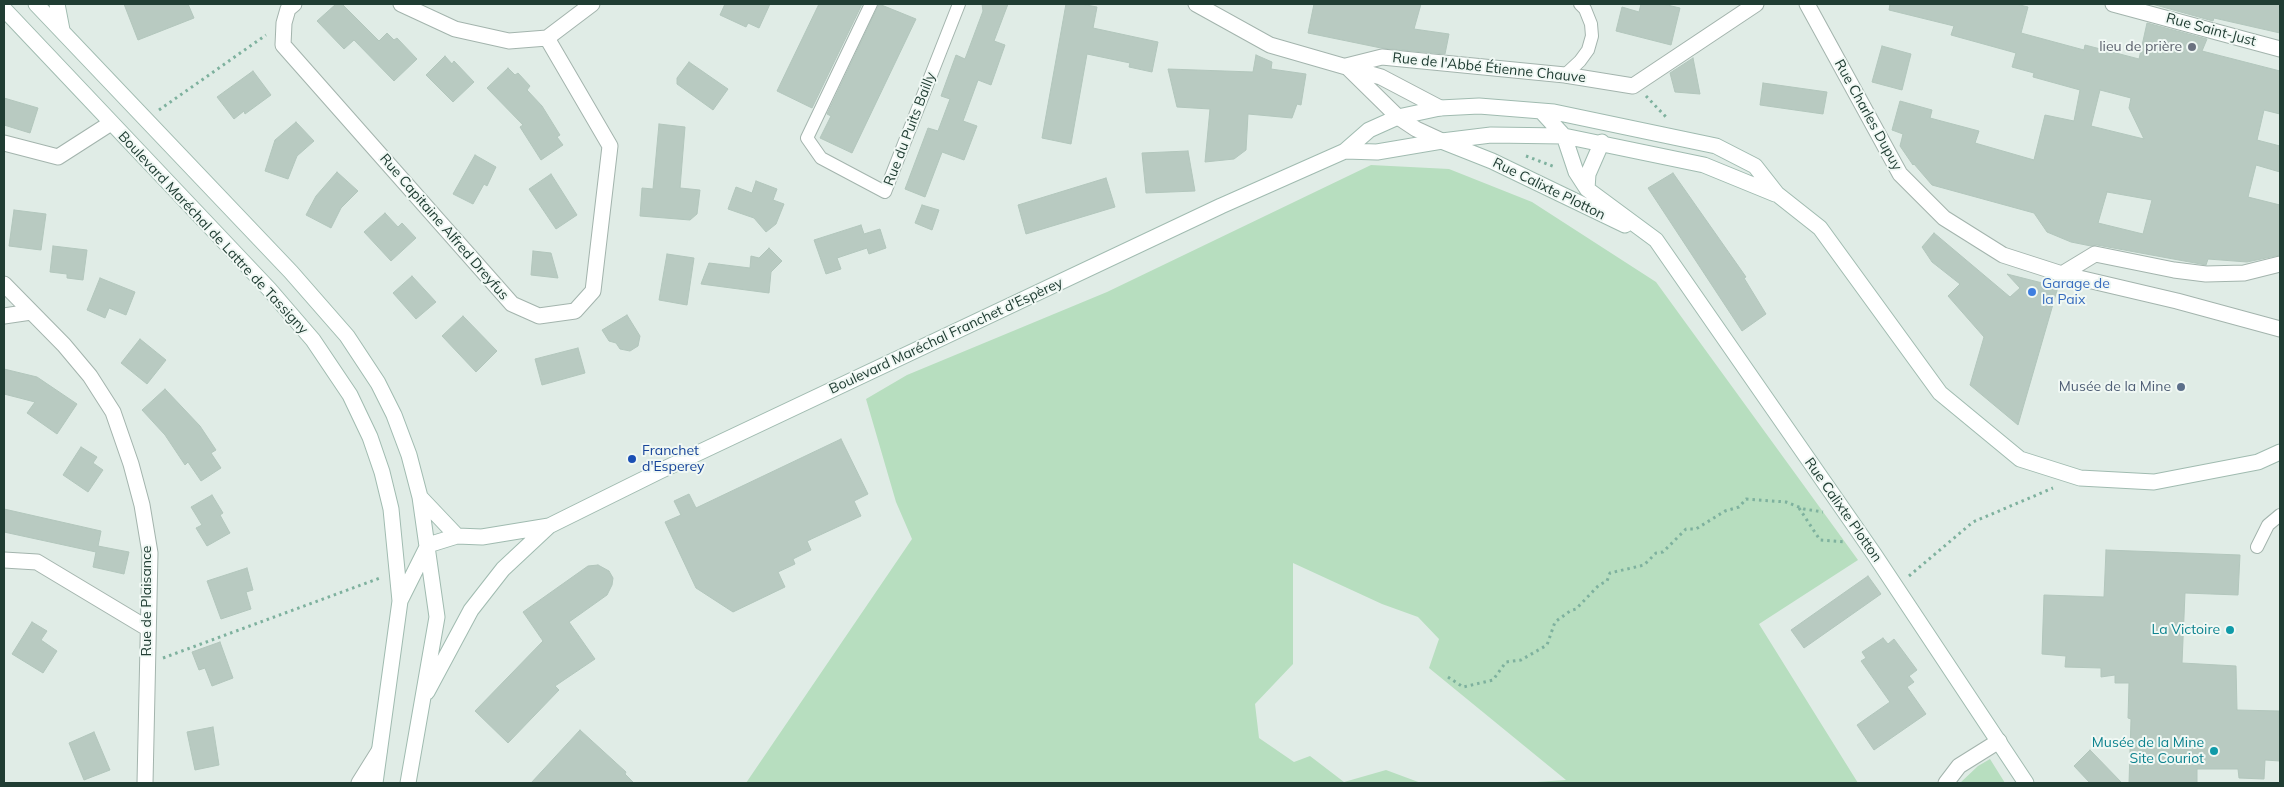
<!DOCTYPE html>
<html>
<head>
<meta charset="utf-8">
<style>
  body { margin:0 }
  #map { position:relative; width:2284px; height:787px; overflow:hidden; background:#e0ece6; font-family:Mulish,sans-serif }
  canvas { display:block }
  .frame { position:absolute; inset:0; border:5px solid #203d33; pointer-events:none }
</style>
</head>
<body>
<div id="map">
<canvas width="2284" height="787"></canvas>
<div class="frame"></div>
</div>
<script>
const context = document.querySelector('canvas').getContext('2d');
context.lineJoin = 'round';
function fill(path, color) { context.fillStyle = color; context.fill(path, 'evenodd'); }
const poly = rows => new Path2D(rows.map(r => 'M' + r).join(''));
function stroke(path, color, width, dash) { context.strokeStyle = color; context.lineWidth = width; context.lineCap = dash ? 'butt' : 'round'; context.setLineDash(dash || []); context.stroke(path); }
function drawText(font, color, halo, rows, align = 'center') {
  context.font = font + ' Mulish,sans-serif'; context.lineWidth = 4; context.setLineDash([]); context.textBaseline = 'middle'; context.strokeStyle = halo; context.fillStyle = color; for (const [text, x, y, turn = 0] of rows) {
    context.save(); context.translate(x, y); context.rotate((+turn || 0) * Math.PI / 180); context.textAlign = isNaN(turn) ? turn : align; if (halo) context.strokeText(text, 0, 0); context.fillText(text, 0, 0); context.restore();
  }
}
fill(poly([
  [1371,165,1449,169,1532,202,1656,282,1858,560,1759,624,1858,783,1522,783,1566,780,1429,668,1439,639,1418,617,1382,604,1293,563,1293,664,1255,704,1259,738,1294,762,1310,756,1344,782,1386,770,1421,783,746,783,912,539,896,502,866,399,907,375,1107,292],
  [1990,759,2005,783,1960,783,1978,766]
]), '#b7debf');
const building = poly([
  [124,4,188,4,194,18,138,40,124,4],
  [336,4,342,4,379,41,387,33,394,40,397,38,417,59,394,81,354,40,344,49,317,21,336,4],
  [725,4,770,4,759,28,748,23,746,27,720,15,725,4],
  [819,4,862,4,812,108,777,91,819,4],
  [879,4,916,19,852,153,820,138,831,116,827,114,879,4],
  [982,4,1008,4,994,41,1005,45,991,85,978,80,963,121,977,126,964,160,942,152,925,197,905,189,928,128,938,131,950,99,941,96,956,55,965,59,983,11,982,4],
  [1066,4,1081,4,1097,7,1093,28,1158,42,1152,72,1129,67,1130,63,1087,54,1071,144,1042,138,1066,4],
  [1314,4,1421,4,1414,29,1449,34,1445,54,1381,48,1308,33,1314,4],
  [1641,4,1663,4,1680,8,1671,45,1616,31,1622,7,1639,12,1641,4],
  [1890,4,2016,4,2028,7,2021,33,2084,50,2085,45,2139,59,2147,23,2207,39,2202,51,2280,71,2280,114,2264,110,2257,140,2280,146,2280,172,2256,165,2248,197,2280,205,2280,255,2247,262,2208,259,2206,265,2097,245,2091,246,2071,242,2047,232,2034,213,1932,185,1914,164,1913,165,1900,146,1903,134,1892,130,1900,101,1932,110,1930,118,1979,131,1975,143,2034,160,2045,115,2074,121,2080,90,2033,77,2034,73,2012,67,2016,53,1951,35,1954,26,1889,10,1890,4],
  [2100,90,2131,98,2129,108,2144,139,2091,126,2100,90],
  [2107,192,2152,200,2143,234,2098,223,2107,192],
  [2152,4,2280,4,2280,33,2214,18,2213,21,2152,4],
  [1882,46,1911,54,1902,90,1872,82,1882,46],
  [1256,55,1272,62,1271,69,1306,74,1301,105,1297,104,1292,118,1248,114,1246,150,1234,159,1205,162,1210,109,1177,107,1168,69,1253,72,1256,55],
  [445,56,452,64,454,61,474,82,453,102,426,75,445,56],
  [1693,58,1700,94,1675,92,1670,73,1693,58],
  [689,62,728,89,713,110,677,84,677,78,689,62],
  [508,68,515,75,518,73,530,86,527,90,542,106,560,135,557,137,563,145,541,160,520,127,523,125,487,88,508,68],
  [253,71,271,95,245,114,244,111,234,119,217,97,253,71],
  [1763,83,1827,92,1823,114,1760,105,1763,83],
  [4,98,38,108,30,133,4,125,4,98],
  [296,122,314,141,297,156,288,179,265,171,275,140,296,122],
  [659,124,685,127,680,188,700,190,697,214,690,220,640,216,642,188,653,189,659,124],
  [1188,151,1195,191,1146,193,1142,153,1188,151],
  [475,155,496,167,487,186,484,184,473,204,453,194,475,155],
  [337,172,358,191,341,208,331,228,306,215,316,196,337,172],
  [1673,173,1746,277,1744,278,1766,314,1742,331,1648,188,1673,173],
  [551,174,577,215,556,229,529,189,551,174],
  [1106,178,1115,207,1026,234,1018,205,1106,178],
  [756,181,777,189,773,200,784,204,776,224,766,232,754,218,728,209,736,187,752,193,756,181],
  [922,205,939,210,932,230,915,223,922,205],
  [14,210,46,214,41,250,9,246,14,210],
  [385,213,398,227,402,223,416,238,391,261,364,232,385,213],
  [861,225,864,234,880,229,886,248,869,254,867,248,837,258,841,269,826,274,814,240,861,225],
  [1934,233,2010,297,2020,288,2007,274,2058,287,2018,425,1970,385,1984,337,1948,296,1960,284,1932,262,1922,247,1934,233],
  [53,246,87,250,83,280,67,278,67,274,50,272,53,246],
  [769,248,782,261,771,272,769,293,701,284,709,263,750,268,751,256,759,258,769,248],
  [533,251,551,253,558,278,531,275,533,251],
  [667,254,694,258,687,305,659,300,667,254],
  [412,276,436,302,416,319,393,293,412,276],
  [100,278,135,292,126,315,109,308,105,318,87,310,100,278],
  [627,315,640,336,638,346,630,351,620,349,616,343,609,341,602,330,627,315],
  [463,316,497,351,476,372,442,336,463,316],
  [140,339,166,360,147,384,121,363,140,339],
  [578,348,585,373,542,385,535,359,578,348],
  [4,369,37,377,77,404,57,434,27,413,35,402,4,394,4,369],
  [165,389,200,426,216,450,211,453,221,468,201,481,188,462,185,465,165,435,142,410,165,389],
  [841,439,868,494,854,501,861,516,807,541,811,550,793,559,795,564,778,572,785,587,733,612,696,588,665,522,681,515,674,501,689,494,696,508,841,439],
  [81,447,97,457,93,463,103,470,88,492,63,475,81,447],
  [212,495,223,513,220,515,230,533,207,546,196,528,202,525,191,507,212,495],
  [4,509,101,531,98,546,129,552,124,574,93,567,96,552,4,532,4,509],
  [2106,550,2240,555,2238,595,2185,593,2182,663,2236,666,2237,710,2279,711,2280,761,2265,760,2264,779,2239,778,2238,769,2197,769,2197,783,2129,783,2131,719,2128,718,2129,683,2115,683,2115,675,2101,677,2101,668,2065,667,2066,656,2042,654,2044,595,2104,597,2106,550],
  [598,565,609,571,613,578,612,585,607,595,569,622,595,659,555,686,559,690,508,743,475,711,543,641,523,612,588,566,598,565],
  [247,568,253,590,246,592,251,609,221,619,207,581,247,568],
  [1868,576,1881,594,1804,648,1791,630,1868,576],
  [32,622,47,631,41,640,57,651,43,673,12,654,32,622],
  [1883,638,1888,644,1894,639,1917,670,1909,676,1914,682,1907,687,1926,714,1874,750,1857,725,1890,702,1861,661,1866,658,1862,652,1883,638],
  [220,642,233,678,212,686,205,668,199,670,192,652,220,642],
  [213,727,219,765,195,770,187,732,213,727],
  [580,730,626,772,625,774,634,783,531,783,580,730],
  [94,732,110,770,84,780,69,743,94,732],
  [2090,750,2122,783,2090,783,2074,766,2090,750]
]);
fill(building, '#b8cac1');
stroke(building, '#b2c6bc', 1);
const lane = poly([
  [871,4,807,138,821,158,885,192,959,4],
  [1565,75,1580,61,1588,50,1592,36,1591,24,1585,9,1580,4],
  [2257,547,2268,525,2280,515]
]);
const street = poly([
  [294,4,288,9,284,23,283,45,512,304,539,316,575,311,593,291,610,146,547,38],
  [401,4,455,29,509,41,547,38,592,4],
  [1196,4,1270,45,1381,77,1440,108],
  [1807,4,1900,174,1944,218,2003,255,2062,274,2177,301,2280,329],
  [2113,4,2280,49],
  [1346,66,1382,57,1565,75,1633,86,1756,4],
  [1347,67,1398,117,1416,129,1442,141],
  [4,143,58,157,111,123],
  [2062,274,2095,254,2174,270,2206,274,2244,273,2280,264],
  [4,284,64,345,90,376,113,412,131,464,142,505,150,553,145,783],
  [4,316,31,312],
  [4,560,37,562,147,628],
  [359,783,379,751],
  [1946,783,1959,766,1999,741]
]);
const secondary = poly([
  [36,4,291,272,347,336,378,383,394,415,409,455,420,497,437,617,408,783],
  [57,4,62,30],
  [4,9,269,289,313,340,350,395,370,437,382,472,391,509,400,601,375,783],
  [1541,111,1564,136,1576,172,1587,189],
  [1444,142,1492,161,1625,225],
  [1602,142,1588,174,1587,189,1656,240,1874,554,2026,783],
  [1345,151,1377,152,1442,141,1491,135,1564,136,1704,165,1775,194],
  [420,497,457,536],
  [400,601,428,545,457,536,482,537,549,526,660,471,1221,206,1345,151,1369,130,1398,117,1440,108,1479,106,1554,112,1716,146,1755,166,1777,194,1820,228,1940,393,2020,459,2080,478,2154,482,2258,462,2280,452],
  [427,692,471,610,503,569,549,526]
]);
stroke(lane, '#a3b4ad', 14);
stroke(street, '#a3b4ad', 17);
stroke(secondary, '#a0bbb0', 17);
stroke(poly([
  [1646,96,1666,117],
  [159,110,266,35],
  [1526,156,1555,167],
  [1799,508,1820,540,1845,542],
  [1909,576,1973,522,2053,488],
  [163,658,380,578],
  [1448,677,1463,687,1493,680,1506,662,1521,660,1547,645,1555,622,1570,611,1576,609,1599,585,1607,581,1610,573,1644,565,1656,553,1663,552,1686,529,1696,529,1725,511,1739,507,1746,499,1786,502,1804,509,1823,512]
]), '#7eb19e', 3, [2.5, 4]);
stroke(lane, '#fff', 12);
stroke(street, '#fff', 15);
stroke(secondary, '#fff', 15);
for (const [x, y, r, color] of [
  [2192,47,5,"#6b7280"],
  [2032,292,5,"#3f7fe0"],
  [2181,387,5,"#5c6f8a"],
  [632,459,5,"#1a4fb4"],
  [2230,630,5,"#0f9aa8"],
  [2214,751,5,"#0f9aa8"]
]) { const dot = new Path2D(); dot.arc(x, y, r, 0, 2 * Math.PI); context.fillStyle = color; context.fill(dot); stroke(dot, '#f0f8f4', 2); }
drawText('14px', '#203d33', '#f0f8f4', [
  ["Rue Saint-Just",2211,30,15],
  ["Rue de l'Abbé Étienne Chauve",1489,68,6],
  ["Rue Charles Dupuy",1868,115,61],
  ["Rue du Puits Bailly",910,129,-69],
  ["Rue Calixte Plotton",1549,189,26],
  ["Rue Capitaine Alfred Dreyfus",444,227,49],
  ["Boulevard Maréchal de Lattre de Tassigny",213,233,47],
  ["Boulevard Maréchal Franchet d'Espèrey",946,336,-25],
  ["Rue Calixte Plotton",1843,510,55],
  ["Rue de Plaisance",147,601,-90]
]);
drawText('14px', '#5b616d', '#f0f8f4', [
  ["lieu de prière",2182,47]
], 'right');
drawText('14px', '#366cbe', '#f0f8f4', [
  ["Garage de",2042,284],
  ["la Paix",2042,300]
], 'left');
drawText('14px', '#4e5e75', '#f0f8f4', [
  ["Musée de la Mine",2171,387]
], 'right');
drawText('14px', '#164399', '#f0f8f4', [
  ["Franchet",642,451],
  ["d'Esperey",642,467]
], 'left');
drawText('14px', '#0d838f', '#f0f8f4', [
  ["La Victoire",2220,630],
  ["Musée de la Mine",2204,743],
  ["Site Couriot",2204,759]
], 'right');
</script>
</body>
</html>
